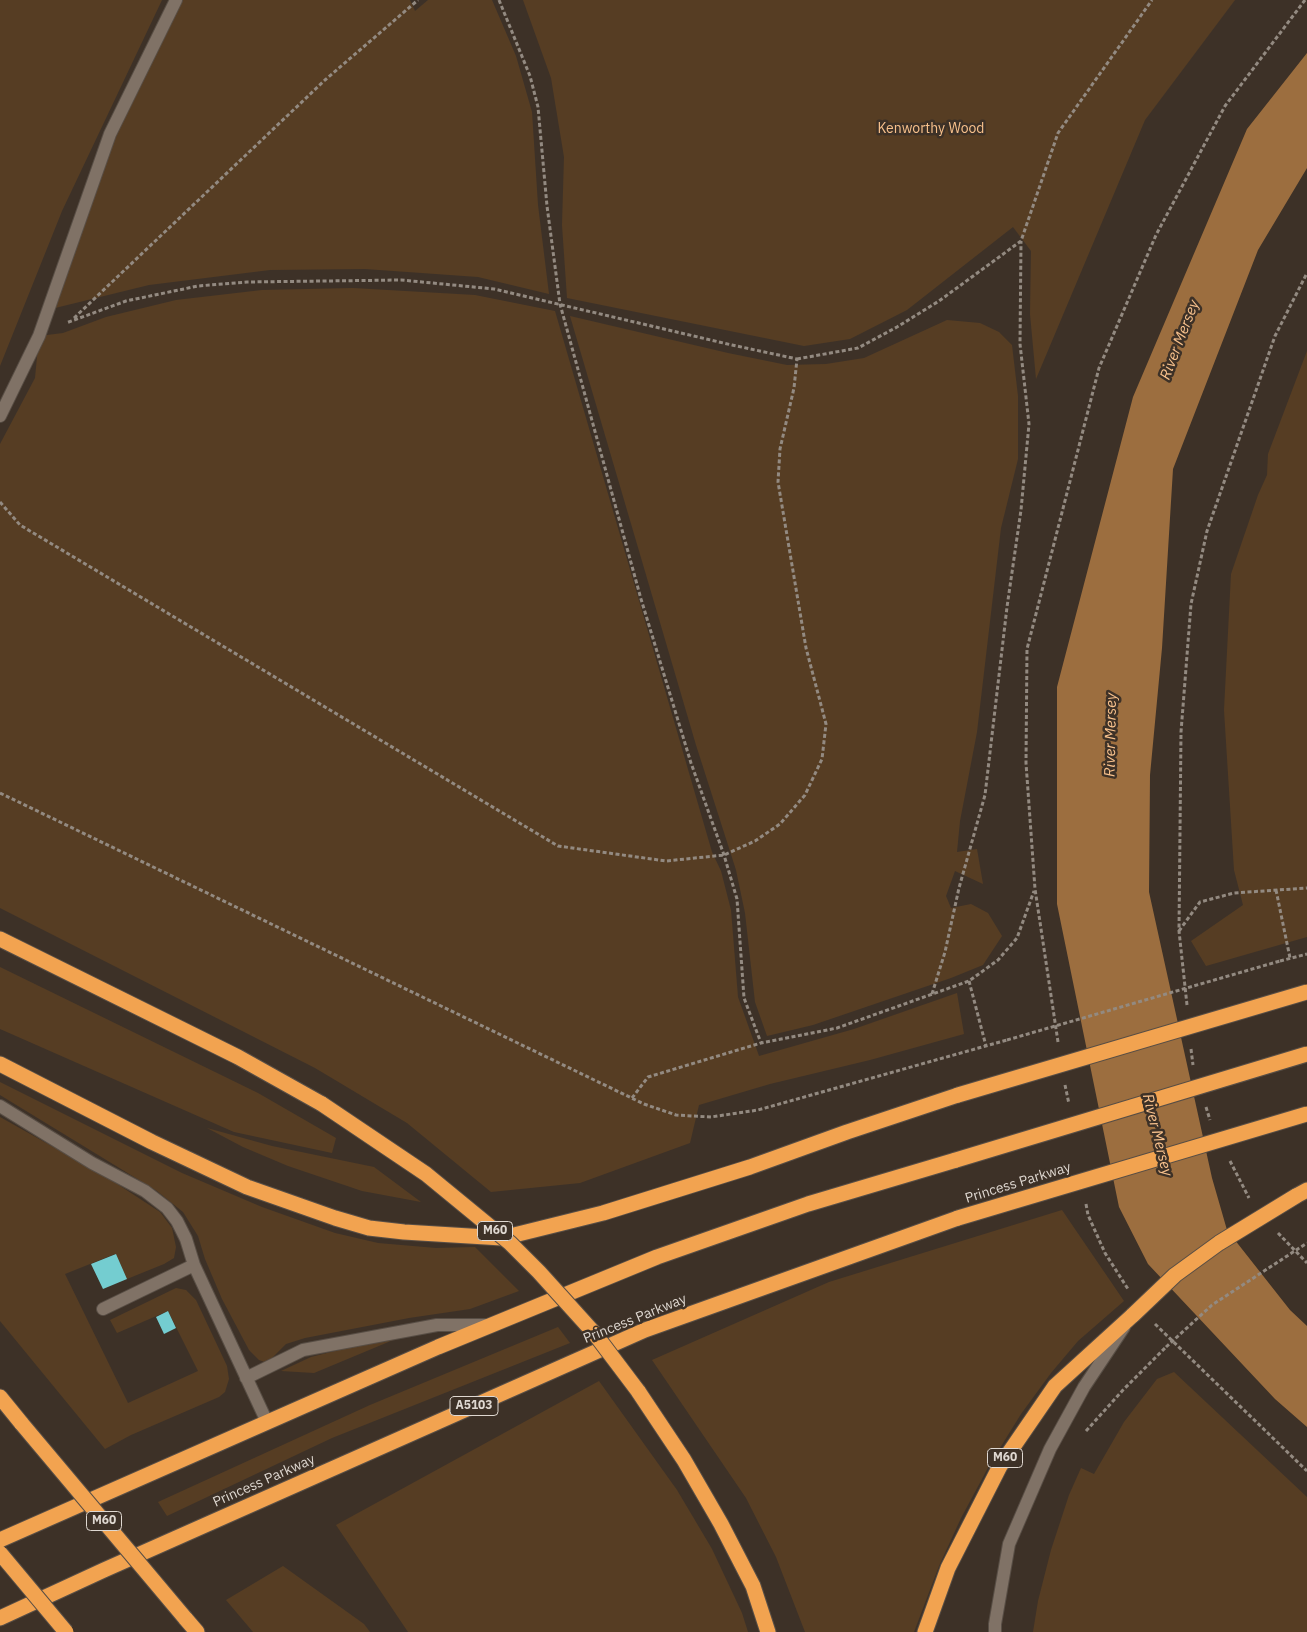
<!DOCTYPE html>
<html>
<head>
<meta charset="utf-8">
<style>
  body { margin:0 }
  canvas { display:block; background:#3d3127 }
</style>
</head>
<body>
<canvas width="1307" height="1632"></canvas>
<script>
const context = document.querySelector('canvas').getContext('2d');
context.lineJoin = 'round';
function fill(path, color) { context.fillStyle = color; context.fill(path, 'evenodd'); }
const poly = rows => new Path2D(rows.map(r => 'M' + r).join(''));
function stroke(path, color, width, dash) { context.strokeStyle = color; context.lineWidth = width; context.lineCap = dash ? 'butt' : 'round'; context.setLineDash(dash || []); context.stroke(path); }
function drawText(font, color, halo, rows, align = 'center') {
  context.font = font + ' "IBM Plex Sans",sans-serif'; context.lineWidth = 5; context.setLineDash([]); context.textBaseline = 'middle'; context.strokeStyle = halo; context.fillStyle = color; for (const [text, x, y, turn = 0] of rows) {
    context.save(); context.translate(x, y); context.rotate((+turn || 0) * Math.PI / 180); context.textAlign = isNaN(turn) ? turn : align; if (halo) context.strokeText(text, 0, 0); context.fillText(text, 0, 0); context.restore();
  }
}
fill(poly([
  [0,0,162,0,62,211,0,366],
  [181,0,410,0,415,11,428,0,492,0,516,56,532,112,538,205,549,294,478,277,365,269,270,270,149,285,51,309,91,193,135,94],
  [523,0,1235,0,1145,120,1036,379,1030,314,1031,251,1013,227,907,310,850,339,804,346,567,298,562,225,564,157,551,78],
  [353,288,475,295,555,311,712,852,721,871,731,910,738,997,759,1056,854,1029,957,993,964,1034,870,1060,770,1084,699,1105,690,1143,580,1183,491,1192,407,1123,315,1068,0,908,0,444,35,378,39,336,63,333,106,317,176,300,262,290],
  [570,316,728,353,787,365,826,364,864,358,947,320,980,323,999,332,1012,345,1018,396,1018,459,1001,528,977,732,960,821,957,852,977,849,983,884,955,871,946,896,951,908,971,904,988,913,1002,936,983,965,951,978,813,1025,767,1036,755,1002,745,913,736,870,696,745],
  [1307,351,1307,937,1206,966,1191,941,1243,905,1234,870,1224,710,1231,574,1258,495,1267,475,1268,454],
  [0,967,258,1093,336,1138,332,1153,234,1132,0,1029],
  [0,1082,182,1173,262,1207,335,1233,378,1243,436,1248,475,1247,519,1291,470,1309,409,1318,305,1338,286,1344,267,1363,259,1360,249,1350,222,1299,205,1259,198,1236,183,1212,157,1191,0,1095],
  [0,1117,105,1176,160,1212,172,1228,176,1247,174,1258,164,1264,127,1279,115,1254,65,1274,128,1403,198,1371,168,1311,117,1333,110,1320,176,1288,186,1290,196,1300,227,1366,229,1379,225,1392,219,1397,131,1435,105,1449,0,1321],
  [207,1128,272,1146,374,1167,421,1202,362,1191,288,1166,243,1147],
  [1062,1210,1124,1301,1078,1341,1051,1373,1021,1414,990,1464,961,1518,939,1566,914,1632,805,1632,776,1557,746,1498,652,1360,829,1282],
  [558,1327,570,1343,332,1438,167,1516,158,1502,370,1405],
  [398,1338,314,1373,281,1371,311,1357,359,1345],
  [1174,1372,1307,1497,1307,1632,1033,1632,1038,1601,1051,1550,1069,1495,1081,1468,1094,1474,1124,1422,1157,1379],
  [599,1381,677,1490,712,1549,742,1613,748,1632,408,1632,336,1525],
  [283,1566,364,1624,370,1632,253,1632,226,1600]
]), '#563d23');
fill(poly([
  [1307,53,1307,168,1258,250,1173,469,1162,648,1150,775,1149,892,1212,1178,1227,1230,1290,1310,1307,1326,1307,1427,1275,1399,1148,1264,1119,1207,1057,904,1057,687,1133,397,1247,129]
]), '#9c6e3f');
fill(poly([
  [116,1254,127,1279,103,1289,91,1264],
  [168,1311,176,1328,164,1334,156,1317]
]), '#74cdd0');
const minor = poly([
  [0,416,39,336,110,134,176,0],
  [0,1106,92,1163,145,1191,167,1208,177,1221,186,1239,194,1265],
  [103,1309,194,1265,267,1422],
  [246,1378,303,1350,437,1325,490,1325],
  [995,1632,995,1624,1009,1544,1050,1449,1084,1387,1124,1327]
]);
const highway = poly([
  [0,939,238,1057,322,1104],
  [0,1064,152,1142,247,1187,335,1218,369,1228,404,1232,502,1238,603,1213,750,1167,847,1132,958,1095],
  [1296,1196,1307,1190],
  [638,1391,684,1460,721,1524,753,1586,768,1632],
  [0,1397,22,1424],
  [0,1540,438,1347,657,1257,808,1204,956,1160],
  [0,1618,104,1570,645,1330,958,1218],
  [185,1618,197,1632],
  [925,1632,948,1568,1000,1466,1055,1386,1133,1315]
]);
stroke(minor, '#584e45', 14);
stroke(highway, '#584e45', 17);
stroke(poly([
  [499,0,530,76,538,107,547,206,560,304,641,599,691,763,724,855,737,899,744,998,761,1043],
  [74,318,325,80,418,0],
  [797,359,858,348,897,327,939,301,1021,241,1058,133,1152,0],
  [0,502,20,525,558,846,666,861,724,855,755,841,780,824,805,795,822,759,826,724,806,648,778,482,780,449,794,388,797,359,732,345,494,289,401,280,247,282,198,286,126,301,66,323],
  [0,793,644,1104,676,1115,711,1117,758,1110,1007,1040],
  [1276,890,1290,958],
  [1179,931,1200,902,1234,893,1307,888],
  [1280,961,1307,954],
  [969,981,986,1046],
  [932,994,945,952,959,888,985,795,1007,607,1021,510,1029,424,1020,344,1021,241],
  [1187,1005,1179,931,1181,732,1191,604,1207,531,1275,336,1307,273],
  [1058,1042,1035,889,1026,763,1027,649,1099,368,1156,235,1225,106,1305,0],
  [1191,1049,1193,1065],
  [1065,1085,1069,1104],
  [632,1098,648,1077,761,1043,837,1028,969,981,998,960,1017,938,1034,891],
  [1206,1107,1210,1120],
  [1230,1161,1249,1198],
  [1086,1204,1088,1215,1105,1253,1128,1289],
  [1278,1233,1307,1263],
  [1155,1324,1307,1471],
  [1086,1431,1123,1390,1166,1347]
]), '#938a81', 3, [4, 2.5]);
stroke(minor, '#807266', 12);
stroke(highway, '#f2a350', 15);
const highwayBridge = poly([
  [958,1095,1307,992],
  [322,1104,426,1174,510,1243,539,1272,595,1334,638,1391],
  [956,1160,1307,1054],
  [958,1218,1307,1114],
  [1133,1315,1175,1275,1219,1243,1296,1196],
  [22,1424,185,1618],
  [0,1553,66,1632]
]);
stroke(highwayBridge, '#584e45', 17, []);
stroke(poly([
  [1007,1040,1280,961],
  [1166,1347,1212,1305,1307,1243]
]), '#938a81', 3, [4, 2.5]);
stroke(highwayBridge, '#f2a350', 15);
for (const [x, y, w] of [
  [495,1231,35],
  [474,1406,48],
  [1005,1458,35],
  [104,1521,35]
]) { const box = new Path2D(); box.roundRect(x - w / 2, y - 9.5, w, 19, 4); context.fillStyle = '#3d3127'; context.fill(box); stroke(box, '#dfd8d1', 1); }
drawText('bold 12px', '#dfd8d1', null, [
  ["M60",495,1231],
  ["A5103",474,1406],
  ["M60",1005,1458],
  ["M60",104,1521]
]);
drawText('14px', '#f8c18c', '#3d3127', [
  ["Kenworthy Wood",931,129]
]);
drawText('14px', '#dfd8d1', '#3d3127', [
  ["Princess Parkway",1018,1183,-17],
  ["Princess Parkway",635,1319,-22],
  ["Princess Parkway",264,1481,-24]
]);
drawText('italic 15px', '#f9c28d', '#3d3127', [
  ["River Mersey",1180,340,-69],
  ["River Mersey",1111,735,-89],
  ["River Mersey",1157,1135,76]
]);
</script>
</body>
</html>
